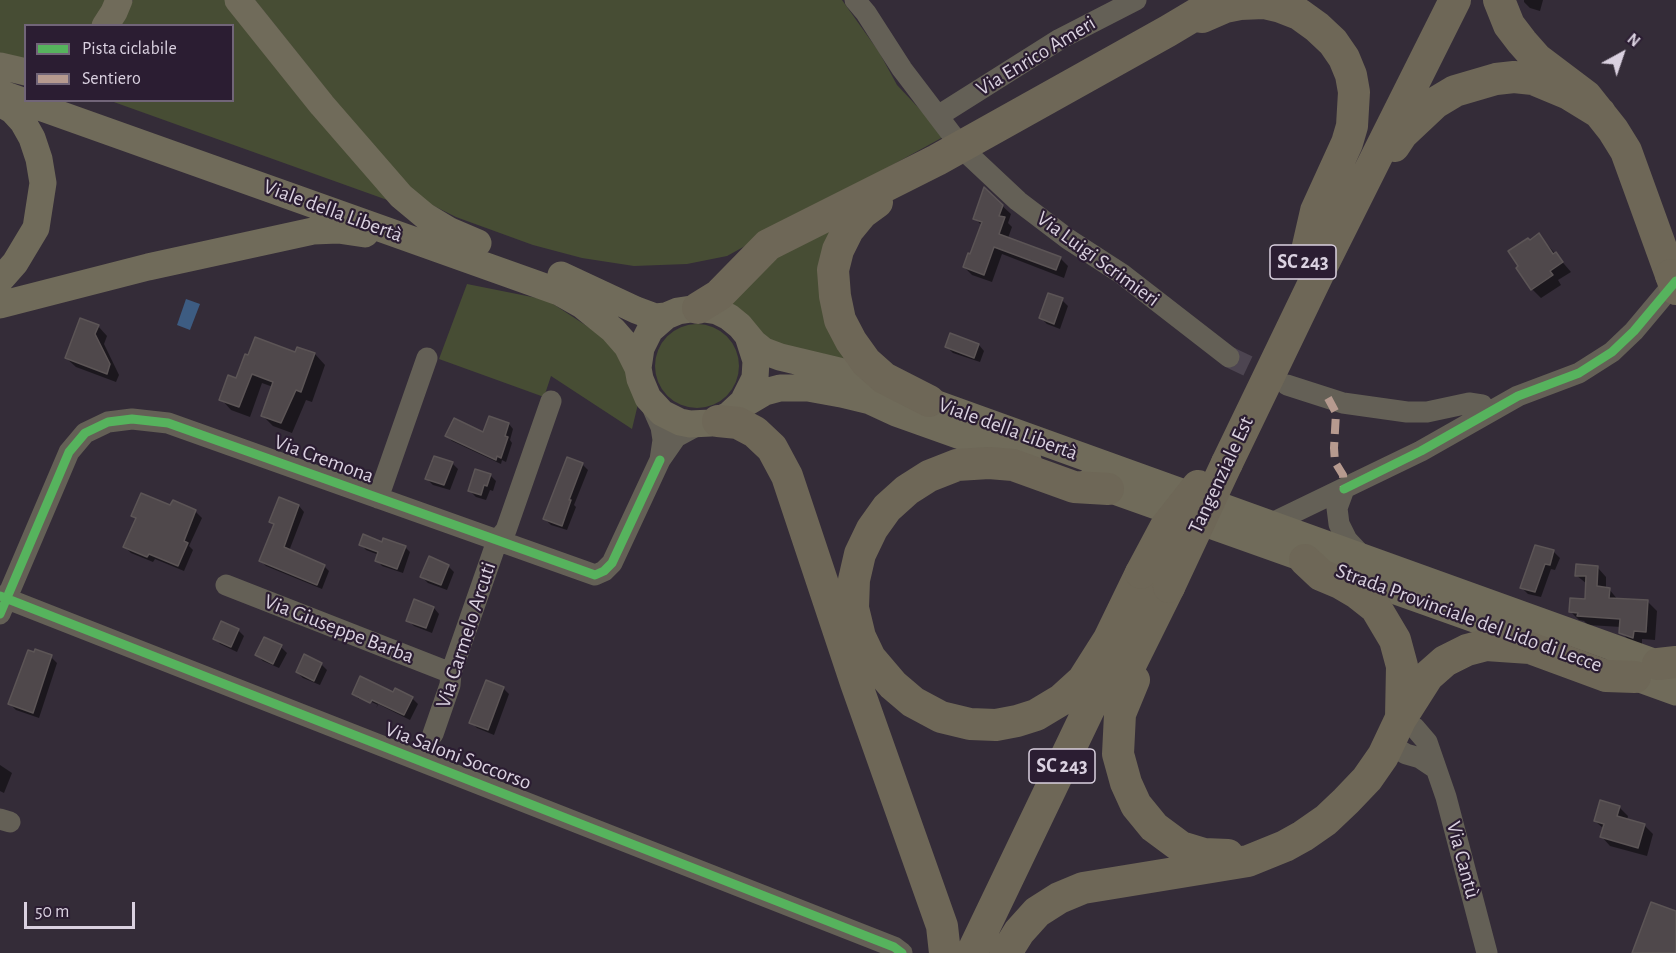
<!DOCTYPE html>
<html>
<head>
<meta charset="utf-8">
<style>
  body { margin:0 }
  #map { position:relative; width:1676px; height:953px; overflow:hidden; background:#342c38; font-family:"Alegreya Sans",sans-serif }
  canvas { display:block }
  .legend { position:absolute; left:24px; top:24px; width:210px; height:78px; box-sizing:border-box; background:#2b1d32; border:2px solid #716578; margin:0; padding:8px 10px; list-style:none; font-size:18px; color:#dad1e0 }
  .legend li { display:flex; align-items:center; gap:12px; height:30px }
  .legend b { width:30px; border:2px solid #716578 }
  .north { position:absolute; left:1592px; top:24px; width:60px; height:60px; -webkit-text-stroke:4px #2b1d32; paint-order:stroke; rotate:40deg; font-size:16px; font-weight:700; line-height:24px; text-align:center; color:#dad1e0 }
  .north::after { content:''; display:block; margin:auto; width:21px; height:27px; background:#dad1e0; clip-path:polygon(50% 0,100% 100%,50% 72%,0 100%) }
  .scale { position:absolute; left:24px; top:902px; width:111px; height:27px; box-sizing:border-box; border:3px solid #dad1e0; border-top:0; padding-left:8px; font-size:18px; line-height:21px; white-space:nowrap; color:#dad1e0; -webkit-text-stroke:4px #2b1d32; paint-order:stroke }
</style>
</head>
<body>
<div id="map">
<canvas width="1676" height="953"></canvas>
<ul class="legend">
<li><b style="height:8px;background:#56b35d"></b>Pista ciclabile</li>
<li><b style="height:8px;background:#b69a8f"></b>Sentiero</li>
</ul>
<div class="north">N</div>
<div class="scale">50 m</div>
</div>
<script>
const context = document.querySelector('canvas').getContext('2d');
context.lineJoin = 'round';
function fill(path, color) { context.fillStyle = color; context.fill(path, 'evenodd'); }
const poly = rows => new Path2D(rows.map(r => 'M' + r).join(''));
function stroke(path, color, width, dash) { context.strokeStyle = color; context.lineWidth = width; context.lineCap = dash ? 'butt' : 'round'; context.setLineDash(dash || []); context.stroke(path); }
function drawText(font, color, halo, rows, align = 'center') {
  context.font = font + ' "Alegreya Sans",sans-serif'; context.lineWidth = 4.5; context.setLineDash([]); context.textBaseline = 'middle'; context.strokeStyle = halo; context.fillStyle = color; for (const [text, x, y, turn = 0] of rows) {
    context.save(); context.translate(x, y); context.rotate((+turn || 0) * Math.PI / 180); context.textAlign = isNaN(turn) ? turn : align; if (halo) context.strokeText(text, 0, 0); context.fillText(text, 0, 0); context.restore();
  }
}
fill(poly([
  [0,0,108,0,95,25,26,26,25,62,0,53],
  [133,0,228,0,404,206,111,101,232,100,232,26,121,25],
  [255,0,842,0,879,52,897,85,945,136,727,256,687,264,634,266,582,258,533,245,456,217,430,204,403,186],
  [850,211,829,251,866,372,769,346,727,299,751,273],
  [467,284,547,300,622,349,638,404,632,429,551,376,544,397,439,359],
  '655 366a42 42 0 1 1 84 0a42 42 0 1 1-84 0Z'
]), '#474d34');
fill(poly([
  [186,299,200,304,190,330,177,325]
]), '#3d5c82');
fill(poly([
  [1524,0,1543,0,1540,11,1530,8,1524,2],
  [985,190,1011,214,1008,223,1012,227,1008,238,1060,258,1068,266,1064,278,1002,254,992,282,972,275,964,267,971,256,982,226,975,218],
  [1539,235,1571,272,1558,280,1561,285,1541,298,1532,289,1530,242],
  [1062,300,1068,306,1060,329,1047,324,1041,318],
  [98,326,107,336,104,344,119,375,116,382,76,367,66,358],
  [979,345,984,351,980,362,953,353,947,347],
  [298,349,315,354,325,365,312,402,306,400,292,433,273,426,262,415,273,387,262,383,250,417,231,410,221,399,237,380,296,354],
  [509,424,513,429,510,440,512,443,506,462,502,460,501,464,452,441,447,436,484,434],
  [452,463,458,469,450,490,433,485,427,479],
  [582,464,588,470,574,505,576,507,567,530,551,525,545,519],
  [490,475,496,481,493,491,490,490,486,500,476,497,470,491],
  [173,502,196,512,202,518,189,546,193,550,184,571,155,559,153,562,131,553,125,547,137,520,133,516,171,507],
  [299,506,304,512,289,551,324,566,329,571,322,589,266,566,261,561,275,526,271,522],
  [361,544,405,547,410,552,403,573,382,566,377,560,379,555,366,550],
  [1536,546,1554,552,1560,558,1555,570,1551,569,1541,597,1528,594,1522,588],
  [448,566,454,572,447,590,428,583,422,577],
  [1598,568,1606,577,1606,589,1609,589,1618,600,1648,602,1657,611,1655,640,1642,639,1642,646,1630,641,1621,632,1621,627,1588,625,1584,621,1579,620,1570,611,1586,600,1587,584,1576,575],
  [415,601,434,608,439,614,432,633,414,626,408,620],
  [238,630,244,636,237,652,220,644,215,638],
  [281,647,287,653,279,668,263,661,257,655],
  [51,657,57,663,39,718,16,710,10,704],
  [321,664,327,670,320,685,303,678,297,672],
  [503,688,509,694,494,735,477,728,471,722],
  [354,694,394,694,412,698,418,704,410,720,378,704,376,708,359,699,376,708,378,705,359,696,359,699],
  [0,765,12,773,4,793,0,791],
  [1619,807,1628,816,1627,820,1644,825,1653,834,1647,856,1610,846,1602,837,1604,829,1595,821]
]), '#0007');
const building = poly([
  [984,187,1003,205,999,216,1005,217,999,234,1061,257,1056,270,994,247,984,275,963,267,968,253,970,254,982,222,973,219,984,187],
  [1539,233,1553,254,1556,252,1563,262,1550,271,1553,275,1531,290,1516,268,1518,266,1508,251,1528,238,1530,240,1539,233],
  [1048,293,1063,298,1054,324,1039,318,1048,293],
  [80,318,99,325,95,334,110,364,107,374,65,358,80,318],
  [950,333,979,344,974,358,945,347,950,333],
  [255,337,295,352,297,347,315,353,301,392,296,390,281,423,261,416,273,382,252,374,239,407,219,400,228,375,236,378,245,354,248,355,255,337],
  [489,416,509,423,505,436,508,437,501,458,497,456,496,460,445,436,454,418,483,432,489,416],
  [434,456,453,462,444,485,425,479,434,456],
  [567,457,583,463,569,500,571,500,562,526,543,519,567,457],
  [475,469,491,474,487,486,484,485,481,495,468,491,475,469],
  [141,493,170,505,173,500,196,510,184,541,188,543,178,566,149,554,147,557,123,547,136,518,131,516,141,493],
  [279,497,299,505,284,547,325,565,317,585,259,561,274,524,269,522,279,497],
  [363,534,382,542,383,538,406,546,397,569,375,561,378,552,359,545,363,534],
  [1535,545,1554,550,1550,565,1545,564,1535,592,1520,588,1535,545],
  [429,556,449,565,441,585,420,577,429,556],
  [1576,564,1598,566,1597,586,1610,588,1609,598,1648,600,1646,632,1634,631,1633,638,1619,633,1620,619,1577,616,1578,613,1569,612,1570,598,1585,599,1586,576,1575,576,1576,564],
  [414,599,434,607,426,628,406,621,414,599],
  [221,621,239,629,231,647,213,639,221,621],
  [264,637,282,645,273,664,255,655,264,637],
  [35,649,52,655,33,713,8,704,28,650,34,652,35,649],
  [304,654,322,663,314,681,296,672,304,654],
  [360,676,393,692,395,688,413,697,404,715,372,700,370,703,352,694,360,676],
  [486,680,504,687,488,730,469,723,486,680],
  [1600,800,1620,806,1617,816,1645,824,1638,848,1600,837,1604,824,1594,821,1600,800],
  [1651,902,1676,911,1676,953,1632,953,1651,902]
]);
fill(building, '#4f484b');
stroke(building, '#5c5556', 1.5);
stroke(poly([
  [1229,357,1279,381]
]), '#4d4551', 21, [21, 10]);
stroke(poly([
  [855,0,866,13,902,69,953,136],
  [938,116,1060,39,1136,0],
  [970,156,1018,201,1068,239,1122,274,1229,357],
  [1287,385,1343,403,1407,412,1427,412,1469,403,1482,405,1486,413],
  [650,402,661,427,663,440,660,460,676,437,700,424],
  [1344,489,1337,508,1339,524,1347,540,1363,557],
  [378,498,427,358],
  [1267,533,1270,524,1421,451,1518,396,1579,373,1612,352,1634,331,1676,281],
  [226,585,451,673],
  [0,596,894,947,902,953],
  [0,614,69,452,85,433,108,422,132,419,168,423,595,575,604,571,612,563,660,460],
  [1400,720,1415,728,1427,742,1446,797,1487,953],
  [433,734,450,685,451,673,497,541,506,530,551,401],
  [1389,744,1406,754,1420,758,1435,768],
  [0,819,10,822]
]), '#646056', 21);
stroke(poly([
  [238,0,322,105,401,196,425,216,450,231,478,243],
  [105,26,114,12,119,0],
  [0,66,26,72],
  [0,93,559,292,582,305,613,330,627,346,638,368],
  [0,103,12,110,23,122,32,138,39,159,43,183,36,228,15,263,0,280],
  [561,275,636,310,655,317,666,316],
  [0,305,148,267,313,231,338,230,365,234],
  [748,336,756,361,755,378,743,402,729,415,711,423,690,424,680,422,662,413,648,398,640,379,638,368,641,348,650,330,666,316,678,311,698,308,717,311,729,317,740,326,754,343,764,351,780,357,847,373,929,401,1676,670],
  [738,408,765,392,780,388,808,388,841,394,870,401,896,413,1028,460],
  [1089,482,1542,643],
  [1615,670,1676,692]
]), '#706b5a', 27);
stroke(poly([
  [1499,0,1509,25,1522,42,1537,59,1586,96,1613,130,1626,151,1671,275],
  [1202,17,1225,7,1240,4,1264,3,1281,7,1299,14,1317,27,1333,42,1344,58,1351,75,1354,92,1352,126,1347,143,1316,211,1305,259],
  [1394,146,1402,134,1435,103,1455,91,1496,79,1514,77,1533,79,1569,94,1600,113],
  [877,202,862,213,848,230,838,250,833,270,835,296,840,320,851,341,866,362,884,378,929,401],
  [698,308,719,295,768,245,937,160,1168,31,1220,0],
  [718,421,738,423,755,432,772,448,787,476,856,683,942,926,945,953],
  [1227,463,1321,268,1455,0],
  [1108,489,1074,487,1013,465,989,463,957,465,929,476,907,490,887,508,872,529,860,554,854,580,853,608,860,637,870,658,893,685,913,702,941,717,970,724,996,725,1017,721,1036,715,1061,700,1083,680,1109,639,1141,573],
  [1305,560,1321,575,1340,583,1357,593,1376,608,1395,640,1402,666,1401,717],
  [1658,664,1676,662],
  [1134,680,1120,714,1118,754,1126,783,1136,805,1154,827,1181,847,1204,854,1228,855],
  [1114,698,1169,587],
  [972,953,1111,663],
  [1006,953,1019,932,1037,912,1059,898,1083,888,1248,861,1285,846,1303,836,1326,820,1346,801,1367,779,1383,756,1400,720,1428,676,1445,661,1467,650,1486,645,1530,648,1606,676,1635,677]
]), '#6e6757', 32);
stroke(poly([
  [1671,275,1676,289],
  [1141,573,1165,528,1198,486],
  [1169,587,1227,463]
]), '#6e6757', 32);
stroke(poly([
  [1328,398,1336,413,1334,448,1335,462,1343,475,1344,489]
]), '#b69a8f', 8, [15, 8]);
stroke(poly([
  [1344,489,1421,451,1518,396,1579,373,1612,352,1634,331,1676,281],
  [0,596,894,947,902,953],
  [0,614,69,452,85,433,108,422,132,419,168,423,595,575,604,571,612,563,660,460]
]), '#56b35d', 9);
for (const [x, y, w] of [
  [1303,262,66],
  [1062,766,66]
]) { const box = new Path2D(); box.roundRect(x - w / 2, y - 17, w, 34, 4.5); context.fillStyle = '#2b1d32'; context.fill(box); stroke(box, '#dad1e0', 1.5); }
drawText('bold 20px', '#dad1e0', null, [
  ["SC 243",1303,262],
  ["SC 243",1062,766]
]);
drawText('21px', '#dad1e0', '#2b1d32', [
  ["Via Enrico Ameri",1036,56,-31],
  ["Viale della Libertà",333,211,20],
  ["Via Luigi Scrimieri",1098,259,36],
  ["Viale della Libertà",1008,429,20],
  ["Via Cremona",324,459,20],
  ["Tangenziale Est",1221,475,-65],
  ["Strada Provinciale del Lido di Lecce",1469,618,20],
  ["Via Giuseppe Barba",339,629,21],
  ["Via Carmelo Arcuti",466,635,-72],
  ["Via Saloni Soccorso",458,756,21],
  ["Via Cantù",1463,860,75]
]);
</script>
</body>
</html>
